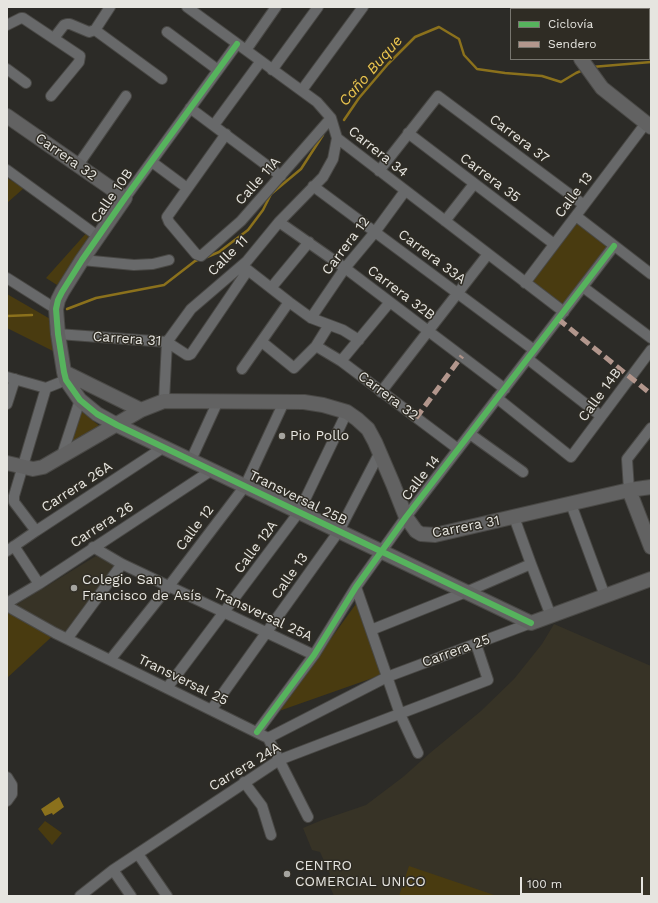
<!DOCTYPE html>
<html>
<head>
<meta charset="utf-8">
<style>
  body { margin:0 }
  #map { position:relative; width:658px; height:903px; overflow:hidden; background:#2c2b27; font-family:"Work Sans",sans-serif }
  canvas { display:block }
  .frame { position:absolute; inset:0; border:8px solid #e6e5e0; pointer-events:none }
  .legend { position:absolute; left:510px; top:8px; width:140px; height:52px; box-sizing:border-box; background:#2f2c24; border:1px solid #78766f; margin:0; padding:5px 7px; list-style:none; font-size:12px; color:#e6e5e0 }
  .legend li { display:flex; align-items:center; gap:8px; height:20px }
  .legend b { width:20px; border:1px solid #78766f }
  .scale { position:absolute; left:520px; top:877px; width:123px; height:18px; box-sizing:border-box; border:2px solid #e6e5e0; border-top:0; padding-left:5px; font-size:12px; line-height:14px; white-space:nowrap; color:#e6e5e0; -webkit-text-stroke:3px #2f2c24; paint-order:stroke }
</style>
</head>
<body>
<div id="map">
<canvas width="658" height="903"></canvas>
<div class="frame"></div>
<ul class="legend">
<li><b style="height:5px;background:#56b35d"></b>Ciclovía</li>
<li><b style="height:5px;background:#b2968c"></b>Sendero</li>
</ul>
<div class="scale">100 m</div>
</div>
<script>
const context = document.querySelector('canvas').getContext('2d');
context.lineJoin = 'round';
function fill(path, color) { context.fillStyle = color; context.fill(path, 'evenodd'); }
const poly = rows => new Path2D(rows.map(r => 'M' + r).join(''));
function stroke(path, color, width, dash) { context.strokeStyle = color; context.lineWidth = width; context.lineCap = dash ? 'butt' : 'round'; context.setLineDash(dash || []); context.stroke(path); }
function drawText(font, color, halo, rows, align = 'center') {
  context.font = font + ' "Work Sans",sans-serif'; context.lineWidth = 3; context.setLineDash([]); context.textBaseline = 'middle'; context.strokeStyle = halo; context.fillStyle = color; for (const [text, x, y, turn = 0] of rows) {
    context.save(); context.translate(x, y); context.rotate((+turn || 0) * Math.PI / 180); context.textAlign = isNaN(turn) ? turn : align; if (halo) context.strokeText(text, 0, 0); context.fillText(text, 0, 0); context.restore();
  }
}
fill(poly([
  [96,556,120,568,69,637,11,608],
  [554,624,651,666,651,896,334,896,328,882,330,874,320,852,312,850,303,828,322,820,366,805,403,777,430,753,481,711,514,679,542,644]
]), '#373326');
fill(poly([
  [7,178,24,188,7,203],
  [576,216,614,246,564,312,525,283],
  [89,230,97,237,57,285,46,278],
  [7,294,52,320,55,352,7,328],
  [80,410,102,428,69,445],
  [358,601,384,674,279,711],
  [7,611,58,631,7,678],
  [45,821,62,833,52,845,38,829],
  [409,866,497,896,399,896]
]), '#493b10');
fill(poly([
  [59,797,64,807,53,815,52,813,45,816,41,809]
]), '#8b711c');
stroke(poly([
  [592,67,651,62],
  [344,120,359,98,388,64,415,37,439,27,459,39,464,55,477,69,505,73,542,76,561,82,576,73,583,70],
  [207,257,219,252,248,230,263,210,271,194,301,169,323,135],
  [67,309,96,298,164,285,195,261,200,259],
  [7,316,32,315]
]), '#8b711c', 2.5);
const street = poly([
  [7,25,21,18,23,18,80,56,79,62,51,96],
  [95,30,162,79],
  [95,30,110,7],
  [649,30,651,30],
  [167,32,218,70],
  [54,38,64,25,67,24,70,24,89,32,95,30],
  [246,50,276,7],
  [7,69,26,83],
  [272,70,318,7],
  [302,90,363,7],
  [190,108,281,176],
  [214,125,261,61],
  [408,133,554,244],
  [226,134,167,217,169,222,196,254,201,256,241,221,331,118],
  [337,138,564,312],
  [152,162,187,188],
  [78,165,126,96],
  [7,170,99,237],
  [379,171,438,96,584,205],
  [313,186,534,350],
  [125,198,237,44],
  [576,216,651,274],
  [445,221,474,184],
  [279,222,345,268,505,389],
  [82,260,134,265,153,264,169,260],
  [244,267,289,302,311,318,343,330,359,340],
  [7,278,56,309],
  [525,283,646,123],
  [583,287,651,338],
  [271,288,309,242],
  [311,318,345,268,375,232,405,191],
  [58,334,167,342,187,355,189,355,191,354,248,270],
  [262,342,294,368,316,346,329,325],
  [316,346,341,361,458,449],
  [528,359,601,416],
  [341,361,390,302],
  [242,369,289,302],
  [7,377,46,388],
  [381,392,488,254],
  [497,398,571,457,651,350],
  [164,401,167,342,191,309,247,261,279,222,323,177,333,159,337,138,331,118,317,102,187,7],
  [7,404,15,379],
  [470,434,523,472],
  [62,455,80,400],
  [191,460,218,401],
  [629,490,627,459,651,428],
  [571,504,605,596],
  [514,517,531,564,551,616],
  [36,531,14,502,14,496,46,388,66,380],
  [14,546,39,584],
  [93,547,122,564,314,655],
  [7,551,36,531,164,447],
  [356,587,400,714,418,753],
  [7,603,39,584,212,470],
  [7,606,55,633,268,738,308,817],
  [371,630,466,592,531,564],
  [67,639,122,564],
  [110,660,169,586,245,486,284,402],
  [167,688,299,512,347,412],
  [211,710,339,531,380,452],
  [257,732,314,655,356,587,406,517,614,246],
  [268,738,387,677,531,623],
  [7,777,12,785,12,794,7,801],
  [244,782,262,806,271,835],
  [138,854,167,896],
  [113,870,131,896],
  [80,896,113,870,279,760,488,680,476,644]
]);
const secondary = poly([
  [532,7,534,9],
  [581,59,602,88,651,127],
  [7,116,125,198,82,260,62,292,58,300,56,309,58,334,64,372,66,380,80,400,97,414,117,425,531,623,651,579],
  [64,372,141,410],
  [7,463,33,469,43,467,141,410,164,401,304,402,323,405,347,412,357,419,368,429,375,442,393,484,406,517,416,531,421,534,435,535,629,490,651,487],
  [629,490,651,547]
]);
stroke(street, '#494845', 12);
stroke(secondary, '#494845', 16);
stroke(street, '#68696a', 10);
stroke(secondary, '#626262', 14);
stroke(poly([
  [558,319,651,394],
  [416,418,462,356]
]), '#b2968c', 5, [10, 5]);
stroke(poly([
  [237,44,125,198,82,260,62,292,58,300,56,309,58,334,64,372,66,380,80,400,97,414,117,425,531,623],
  [257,732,314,655,356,587,406,517,614,246]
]), '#56b35d', 6);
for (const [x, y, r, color] of [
  [282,436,4,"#a5a49f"],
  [74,588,4,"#a5a49f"],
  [287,874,4,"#a5a49f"]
]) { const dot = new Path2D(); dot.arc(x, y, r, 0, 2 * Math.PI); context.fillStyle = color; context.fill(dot); stroke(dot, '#2f2c24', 1.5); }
drawText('14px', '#e6e5e0', '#2f2c24', [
  ["Carrera 37",519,139,37],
  ["Carrera 34",378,152,39],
  ["Carrera 32",66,157,35],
  ["Carrera 35",490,178,37],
  ["Calle 11A",258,181,-48],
  ["Calle 13",574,195,-53],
  ["Calle 10B",112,196,-55],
  ["Carrera 12",346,246,-53],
  ["Calle 11",228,256,-45],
  ["Carrera 33A",432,257,37],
  ["Carrera 32B",401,293,37],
  ["Carrera 31",127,339,4],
  ["Calle 14B",600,395,-54],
  ["Carrera 32",388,396,37],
  ["Calle 14",421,478,-52],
  ["Carrera 26A",77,487,-33],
  ["Transversal 25B",298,498,26],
  ["Carrera 26",102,525,-33],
  ["Carrera 31",466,527,-11],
  ["Calle 12",195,528,-53],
  ["Calle 12A",256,547,-53],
  ["Calle 13",290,576,-55],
  ["Transversal 25A",263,615,25],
  ["Carrera 25",456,651,-20],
  ["Transversal 25",183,680,26],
  ["Carrera 24A",245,767,-31]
]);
drawText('14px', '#e6e5e0', '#2f2c24', [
  ["Pio Pollo",290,436],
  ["Colegio San",82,580],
  ["Francisco de Asís",82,596],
  ["CENTRO",295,866],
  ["COMERCIAL UNICO",295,882]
], 'left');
drawText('italic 15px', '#ebc54f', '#2f2c24', [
  ["Caño Buque",371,71,-49]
]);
</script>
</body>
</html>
